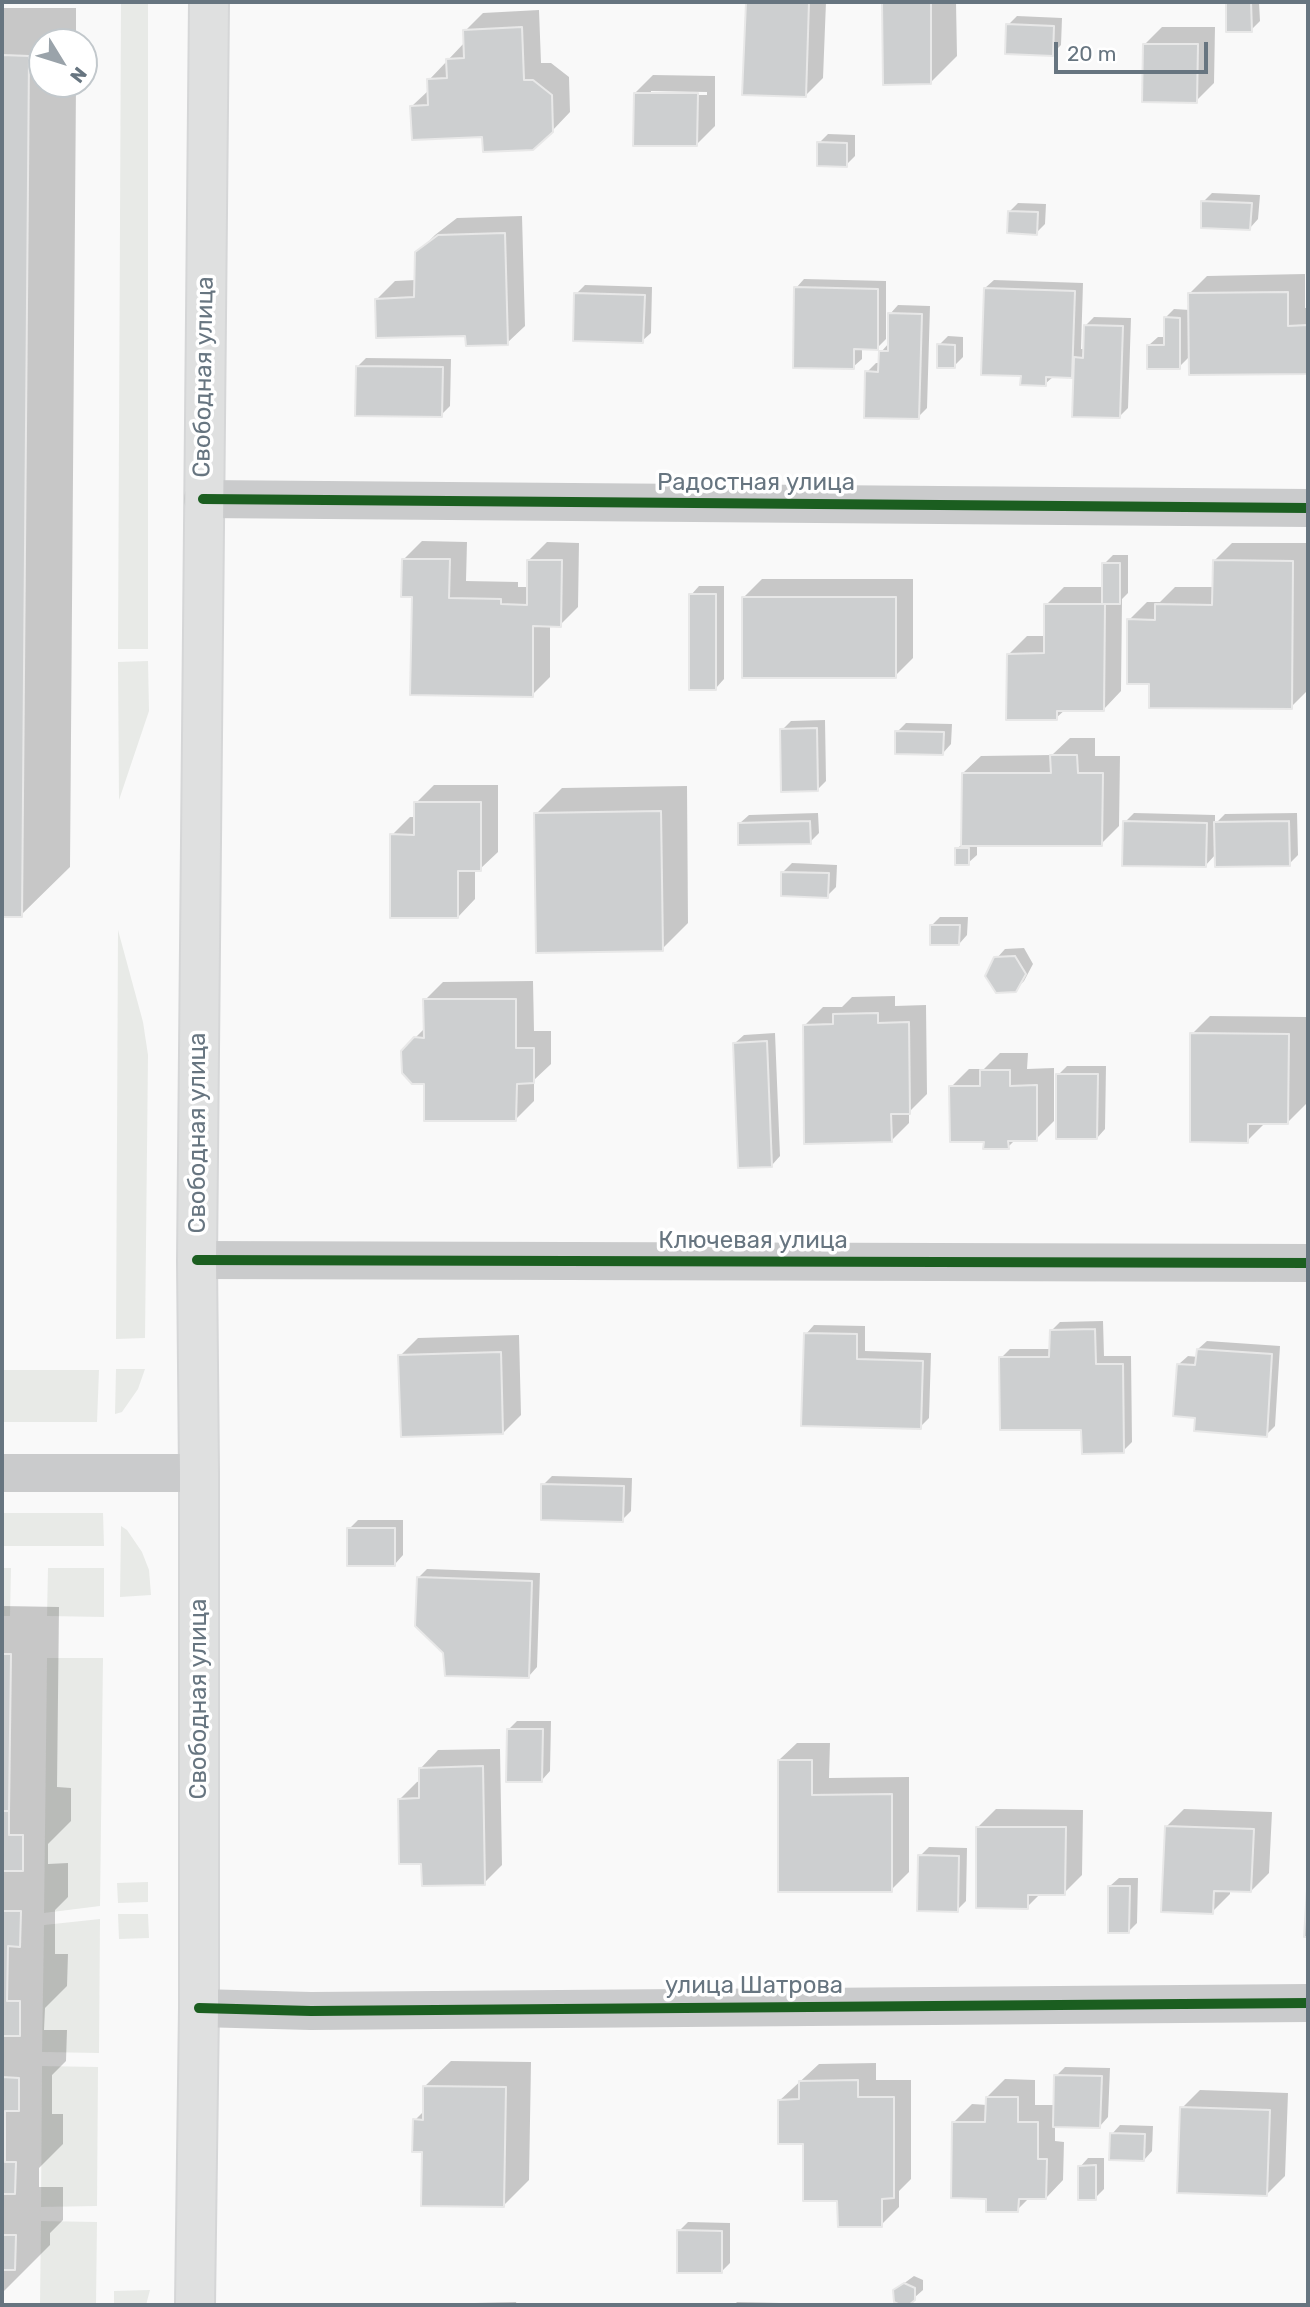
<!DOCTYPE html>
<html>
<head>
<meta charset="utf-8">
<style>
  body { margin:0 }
  #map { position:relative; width:1310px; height:2307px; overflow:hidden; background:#f9f9f9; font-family:Rubik,sans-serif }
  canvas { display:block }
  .frame { position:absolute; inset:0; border:4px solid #677580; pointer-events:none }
  .north { position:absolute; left:28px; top:28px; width:70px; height:70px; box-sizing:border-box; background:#fff; border:2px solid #c2c8cc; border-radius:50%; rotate:128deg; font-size:19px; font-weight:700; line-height:28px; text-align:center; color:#677580 }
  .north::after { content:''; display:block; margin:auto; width:24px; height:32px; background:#9aa3aa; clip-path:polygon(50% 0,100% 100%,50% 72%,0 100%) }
  .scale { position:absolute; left:1054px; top:42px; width:154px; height:32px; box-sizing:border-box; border:4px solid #677580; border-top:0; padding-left:9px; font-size:21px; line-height:24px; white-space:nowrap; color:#677580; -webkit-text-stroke:5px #fff; paint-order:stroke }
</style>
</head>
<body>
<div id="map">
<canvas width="1310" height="2307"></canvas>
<div class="frame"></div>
<div class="north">N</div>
<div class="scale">20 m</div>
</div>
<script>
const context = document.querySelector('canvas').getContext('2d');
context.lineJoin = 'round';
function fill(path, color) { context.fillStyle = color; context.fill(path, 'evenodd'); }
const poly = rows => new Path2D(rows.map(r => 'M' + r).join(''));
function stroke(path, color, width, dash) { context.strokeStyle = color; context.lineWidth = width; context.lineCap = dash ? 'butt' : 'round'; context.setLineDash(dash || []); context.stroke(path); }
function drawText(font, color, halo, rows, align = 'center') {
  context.font = font + ' Rubik,sans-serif'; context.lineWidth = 7; context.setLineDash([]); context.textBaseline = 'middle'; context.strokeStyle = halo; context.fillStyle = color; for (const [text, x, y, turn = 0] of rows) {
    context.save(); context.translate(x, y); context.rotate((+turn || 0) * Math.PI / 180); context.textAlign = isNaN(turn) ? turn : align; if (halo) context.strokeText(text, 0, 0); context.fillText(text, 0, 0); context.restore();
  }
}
fill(poly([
  [121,2,148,2,148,649,118,649],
  [148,661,149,711,119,800,118,662],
  [118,930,143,1022,148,1055,145,1338,116,1339],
  [116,1369,145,1369,138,1389,122,1412,115,1414],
  [2,1370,99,1370,97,1422,2,1422],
  [2,1513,103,1513,104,1546,2,1546],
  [121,1526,127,1530,142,1552,149,1570,151,1595,120,1597],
  [2,1568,11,1568,10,1616,2,1616],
  [48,1568,104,1568,104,1617,47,1616],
  [47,1658,103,1658,100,1906,44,1913],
  [148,1882,148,1902,118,1903,117,1883],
  [118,1914,148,1914,149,1938,119,1939],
  [100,1919,99,2053,42,2052,44,1925],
  [42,2066,98,2067,97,2206,41,2207],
  [41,2221,97,2222,96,2305,40,2305],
  [150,2290,146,2305,114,2305,114,2291]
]), '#e8eae7');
fill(poly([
  [747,2,826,2,823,78,805,96,744,93],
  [884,2,956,2,957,56,931,82,885,83],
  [1228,2,1259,2,1260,21,1251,30,1228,31],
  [2,8,76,8,76,42,42,42,42,84,76,84,70,867,21,915,2,915],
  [539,10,541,63,551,63,569,77,570,112,552,131,484,135,412,106,429,90,429,80,465,42,465,31,483,13],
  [1017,16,1062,18,1061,45,1052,54,1008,25],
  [1162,27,1215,27,1214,83,1196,101,1144,45],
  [653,75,715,76,715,126,697,144,635,93],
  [651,91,707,92,707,95,651,95],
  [828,134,855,135,855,156,846,165,819,143],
  [1212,193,1260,195,1258,219,1250,228,1203,202],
  [1018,203,1046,204,1045,224,1036,233,1009,212],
  [522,216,525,326,507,343,467,334,377,299,395,281,416,280,417,253,435,235,457,218],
  [1305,274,1305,308,1308,308,1308,372,1190,356,1179,367,1149,345,1158,337,1165,337,1165,318,1174,309,1190,310,1189,294,1207,276],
  [804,279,886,281,886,339,877,348,862,348,862,359,853,367,796,288],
  [994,280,1083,283,1081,349,1085,349,1085,326,1094,317,1131,318,1128,408,1120,416,1075,376,1054,376,1045,384,1023,374,985,288],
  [585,285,652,287,651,333,642,341,576,294],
  [898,305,930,306,927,408,918,417,867,372,876,363,880,363,881,352,889,343,890,314],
  [948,336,963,337,963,357,954,366,939,345],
  [366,358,451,359,450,406,441,415,357,367],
  [422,541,467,542,466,581,518,582,518,587,528,587,529,560,547,542,579,543,578,607,560,625,550,625,550,677,532,695,414,595,404,559],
  [1232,543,1308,543,1308,690,1291,707,1151,683,1129,620,1147,602,1160,602,1175,587,1214,587,1214,561],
  [1113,555,1128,555,1128,593,1122,599,1121,691,1104,709,1066,709,1056,718,1009,654,1027,636,1046,636,1046,605,1064,587,1104,587,1104,564],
  [762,579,913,579,913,658,895,676,744,597],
  [699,586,724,586,724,679,716,688,691,595],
  [825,720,826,781,817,790,782,730,791,721],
  [906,723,952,724,951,744,943,753,897,732],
  [1070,738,1095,738,1095,756,1120,756,1119,826,1101,844,977,844,977,855,968,863,957,849,963,843,963,773,981,756,1052,755],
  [434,785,498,785,498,852,480,869,475,869,475,899,458,917,392,835,410,817,416,817,416,803],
  [687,786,688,923,662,949,536,814,562,788],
  [818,813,819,833,810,842,740,823,749,815],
  [1134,813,1215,815,1215,824,1225,814,1297,813,1298,855,1289,864,1216,854,1205,866,1125,822],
  [792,863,837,865,836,887,827,896,783,872],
  [940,917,968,917,967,935,959,944,931,926],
  [1024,948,1033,964,1024,981,1015,990,996,959,1005,949],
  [533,981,534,1031,551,1031,551,1064,534,1080,534,1101,516,1119,425,1082,402,1051,425,1028,425,1000,443,982],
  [895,996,895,1006,926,1005,927,1094,909,1112,909,1123,891,1141,805,1025,823,1007,842,1007,852,997],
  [1210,1016,1307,1017,1306,1104,1288,1122,1265,1123,1247,1141,1192,1034],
  [775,1033,780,1156,772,1165,735,1043,744,1035],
  [1000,1053,1028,1053,1027,1069,1054,1068,1054,1121,1036,1139,1016,1139,1008,1147,986,1140,951,1087,969,1069,984,1069],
  [1067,1066,1106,1066,1105,1129,1097,1138,1058,1075],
  [1103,1321,1104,1356,1131,1356,1132,1442,1123,1451,1001,1358,1010,1349,1051,1349,1051,1331,1060,1322],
  [814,1325,865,1326,865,1351,931,1353,929,1418,920,1427,806,1334],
  [519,1335,521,1415,503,1433,400,1356,418,1338],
  [1207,1341,1280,1346,1275,1426,1266,1435,1197,1416,1179,1364,1188,1356,1198,1357,1198,1349],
  [552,1476,632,1478,631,1511,622,1520,543,1485],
  [358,1520,403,1520,403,1555,395,1564,349,1529],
  [427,1569,540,1573,537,1667,529,1676,445,1652,418,1578],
  [2,1606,59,1607,57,1787,71,1788,71,1821,48,1844,48,1864,68,1863,68,1897,55,1910,55,1954,68,1954,67,1986,45,2008,44,2030,67,2030,66,2061,52,2075,52,2114,63,2114,63,2144,39,2168,39,2187,63,2187,63,2220,50,2233,50,2245,2,2293],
  [517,1721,551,1721,550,1771,542,1780,508,1730],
  [797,1743,830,1743,829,1778,909,1777,909,1872,891,1890,779,1760],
  [500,1749,502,1865,484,1883,423,1862,400,1799,417,1782,421,1781,421,1768,438,1750],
  [996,1809,1083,1810,1082,1875,1064,1893,1041,1893,1027,1907,978,1827],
  [1184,1809,1272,1812,1269,1873,1251,1891,1230,1890,1230,1894,1212,1912,1166,1827],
  [929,1847,967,1848,966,1901,957,1910,920,1856],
  [1119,1878,1138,1878,1137,1923,1129,1931,1110,1886],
  [451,2061,531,2062,529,2180,503,2206,424,2150,415,2120,425,2110,425,2086],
  [876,2063,876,2080,911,2080,911,2179,899,2191,899,2207,881,2225,839,2200,779,2101,819,2064],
  [1065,2067,1110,2068,1108,2117,1100,2126,1055,2125,1055,2141,1064,2142,1063,2180,1046,2198,1030,2197,1017,2210,988,2197,954,2122,972,2104,987,2105,987,2097,1005,2079,1035,2080,1035,2105,1055,2105,1056,2076],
  [1200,2090,1288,2093,1285,2176,1267,2194,1182,2108],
  [1120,2125,1153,2126,1152,2151,1144,2160,1112,2134],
  [1088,2158,1104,2158,1104,2189,1095,2198,1080,2167],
  [688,2222,730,2223,730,2263,721,2272,679,2231],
  [914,2276,923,2280,923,2290,906,2305,896,2301,895,2290],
  [516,2302,517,2305,431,2305,433,2304],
  [737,2302,781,2303,781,2305,734,2305]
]), '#0003');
const building = poly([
  [746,2,809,2,806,97,742,95,746,2],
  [882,2,931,2,931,84,883,85,882,2],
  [1226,2,1251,2,1252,32,1226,32,1226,2],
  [1006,24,1054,26,1053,56,1005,54,1006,24],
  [522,27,524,80,533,80,552,95,553,132,533,150,483,152,482,137,412,140,410,106,428,105,427,79,447,78,446,59,464,58,463,30,522,27],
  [1143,44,1198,44,1197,103,1142,102,1143,44],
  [2,55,29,56,22,917,2,917,2,55],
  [634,93,698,93,697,146,633,146,634,93],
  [817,142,847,143,847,167,817,166,817,142],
  [1201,201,1252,203,1250,230,1201,228,1201,201],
  [1008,211,1038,212,1037,235,1007,233,1008,211],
  [505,233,508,345,466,346,465,336,376,338,375,299,414,297,415,252,438,235,505,233],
  [794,287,878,289,878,350,854,349,854,369,793,368,794,287],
  [984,288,1075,291,1072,378,1046,377,1046,386,1020,385,1021,376,981,375,984,288],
  [1288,292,1288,326,1308,325,1308,374,1189,375,1188,293,1288,292],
  [574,293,645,295,643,343,573,341,574,293],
  [888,313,922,314,919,419,864,418,865,371,878,372,879,351,888,351,888,313],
  [1164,317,1180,318,1180,369,1147,369,1147,345,1164,345,1164,317],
  [1084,325,1123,326,1120,418,1072,417,1074,357,1083,358,1084,325],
  [937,344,955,345,955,368,937,368,937,344],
  [356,366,443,367,442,417,355,416,356,366],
  [402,559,450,559,449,598,501,599,501,604,527,605,527,560,562,560,561,627,533,626,533,697,410,695,412,597,401,597,402,559],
  [1213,560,1293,561,1292,709,1149,708,1149,684,1127,684,1127,619,1155,620,1155,604,1212,605,1213,560],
  [1102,563,1120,563,1120,604,1102,604,1102,563],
  [689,594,716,594,716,690,689,690,689,594],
  [742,597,896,597,896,678,742,678,742,597],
  [1044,604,1105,604,1104,711,1057,711,1057,720,1006,720,1007,654,1044,653,1044,604],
  [817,728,818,791,781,792,780,729,817,728],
  [895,731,944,732,943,755,895,754,895,731],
  [1050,755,1077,755,1078,773,1103,773,1102,846,961,846,962,773,1051,773,1050,755],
  [414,802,481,802,481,871,458,871,458,918,390,918,390,834,414,835,414,802],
  [661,811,663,951,536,953,534,813,661,811],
  [810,821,811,844,738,845,738,823,810,821],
  [1123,821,1207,823,1206,867,1122,866,1123,821],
  [1289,821,1290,866,1215,867,1214,822,1289,821],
  [955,848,969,848,969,865,955,865,955,848],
  [781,872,829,873,828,898,781,896,781,872],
  [930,925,960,925,959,945,930,945,930,925],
  [1015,956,1026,974,1016,992,996,993,985,976,994,957,1015,956],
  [423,999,516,999,516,1048,534,1048,534,1083,517,1084,516,1121,424,1121,424,1084,412,1084,402,1073,401,1051,414,1037,424,1038,423,999],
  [878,1013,878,1023,909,1022,910,1114,891,1114,892,1142,804,1144,803,1025,833,1024,833,1014,878,1013],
  [1190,1033,1289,1034,1288,1124,1248,1124,1248,1143,1190,1142,1190,1033],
  [767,1041,772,1167,738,1168,733,1043,767,1041],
  [980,1070,1010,1070,1010,1086,1037,1085,1037,1141,1008,1141,1009,1149,983,1149,984,1142,950,1142,949,1086,980,1086,980,1070],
  [1056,1074,1098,1074,1097,1139,1056,1139,1056,1074],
  [1095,1329,1096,1364,1123,1364,1124,1453,1082,1454,1081,1430,1000,1430,999,1357,1049,1357,1050,1330,1095,1329],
  [804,1333,857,1334,857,1359,923,1361,921,1429,801,1426,804,1333],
  [1197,1349,1272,1354,1267,1437,1194,1431,1195,1418,1173,1416,1177,1364,1195,1365,1197,1349],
  [501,1352,503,1434,401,1437,398,1355,501,1352],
  [541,1484,624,1486,623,1522,541,1520,541,1484],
  [347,1528,395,1528,395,1566,347,1566,347,1528],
  [417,1577,532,1581,529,1678,445,1676,443,1653,415,1626,417,1577],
  [2,1654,11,1654,9,1811,2,1811,2,1654],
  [507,1729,543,1729,542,1782,506,1782,507,1729],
  [778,1760,812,1760,812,1795,892,1794,892,1892,778,1892,778,1760],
  [483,1766,485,1885,422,1886,421,1864,399,1864,398,1799,419,1798,419,1768,483,1766],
  [2,1811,9,1811,9,1835,23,1835,23,1871,2,1871,2,1811],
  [1165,1826,1254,1829,1251,1892,1214,1891,1213,1914,1161,1912,1165,1826],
  [976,1827,1066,1827,1065,1895,1028,1895,1028,1909,976,1908,976,1827],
  [918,1855,959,1856,958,1912,917,1911,918,1855],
  [1308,1873,1308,1937,1304,1937,1308,1873],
  [1108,1886,1130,1886,1129,1933,1108,1933,1108,1886],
  [2,1911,21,1911,20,1947,8,1946,7,2001,20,2001,20,2036,2,2036,2,1911],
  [1054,2075,1102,2076,1100,2128,1053,2127,1054,2075],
  [2,2077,19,2078,19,2111,5,2111,5,2162,16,2162,15,2194,2,2194,2,2077],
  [858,2080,858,2097,894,2097,894,2198,882,2199,882,2227,838,2227,837,2201,803,2201,803,2144,778,2144,778,2100,799,2099,799,2081,858,2080],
  [423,2086,506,2087,504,2207,421,2206,422,2152,412,2152,413,2119,423,2120,423,2086],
  [986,2097,1018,2097,1018,2122,1038,2122,1038,2159,1047,2159,1046,2199,1019,2199,1018,2212,986,2212,986,2199,951,2198,952,2122,985,2122,986,2097],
  [1180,2107,1270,2110,1267,2196,1177,2193,1180,2107],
  [1110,2133,1145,2134,1144,2161,1109,2160,1110,2133],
  [1096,2165,1096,2200,1078,2200,1078,2166,1096,2165],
  [677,2230,722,2231,722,2273,677,2273,677,2230],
  [2,2235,16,2235,15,2270,3,2270,3,2295,2,2235],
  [904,2283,915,2288,915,2300,909,2305,900,2305,894,2302,893,2290,904,2283]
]);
fill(building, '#cdcfd0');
stroke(building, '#e8e8e8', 2);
const secondary = poly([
  [195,2305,199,2008,199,1473,197,1260,209,2]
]);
stroke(secondary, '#d5d6d7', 42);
stroke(poly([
  [203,499,1308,508],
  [197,1260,1308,1263],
  [2,1473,199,1473],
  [199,2008,311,2011,1308,2003]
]), '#cacbcc', 38);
stroke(secondary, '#dfe0e0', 38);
stroke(poly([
  [203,499,1308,508],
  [197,1260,1308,1263],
  [199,2008,311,2011,1308,2003]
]), '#1b5e20', 10);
drawText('24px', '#677580', '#fff', [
  ["Свободная улица",204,377,-89],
  ["Радостная улица",756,483],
  ["Свободная улица",198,1133,-90],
  ["Ключевая улица",753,1241],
  ["Свободная улица",199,1699,-90],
  ["улица Шатрова",754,1986]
]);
</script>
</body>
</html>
